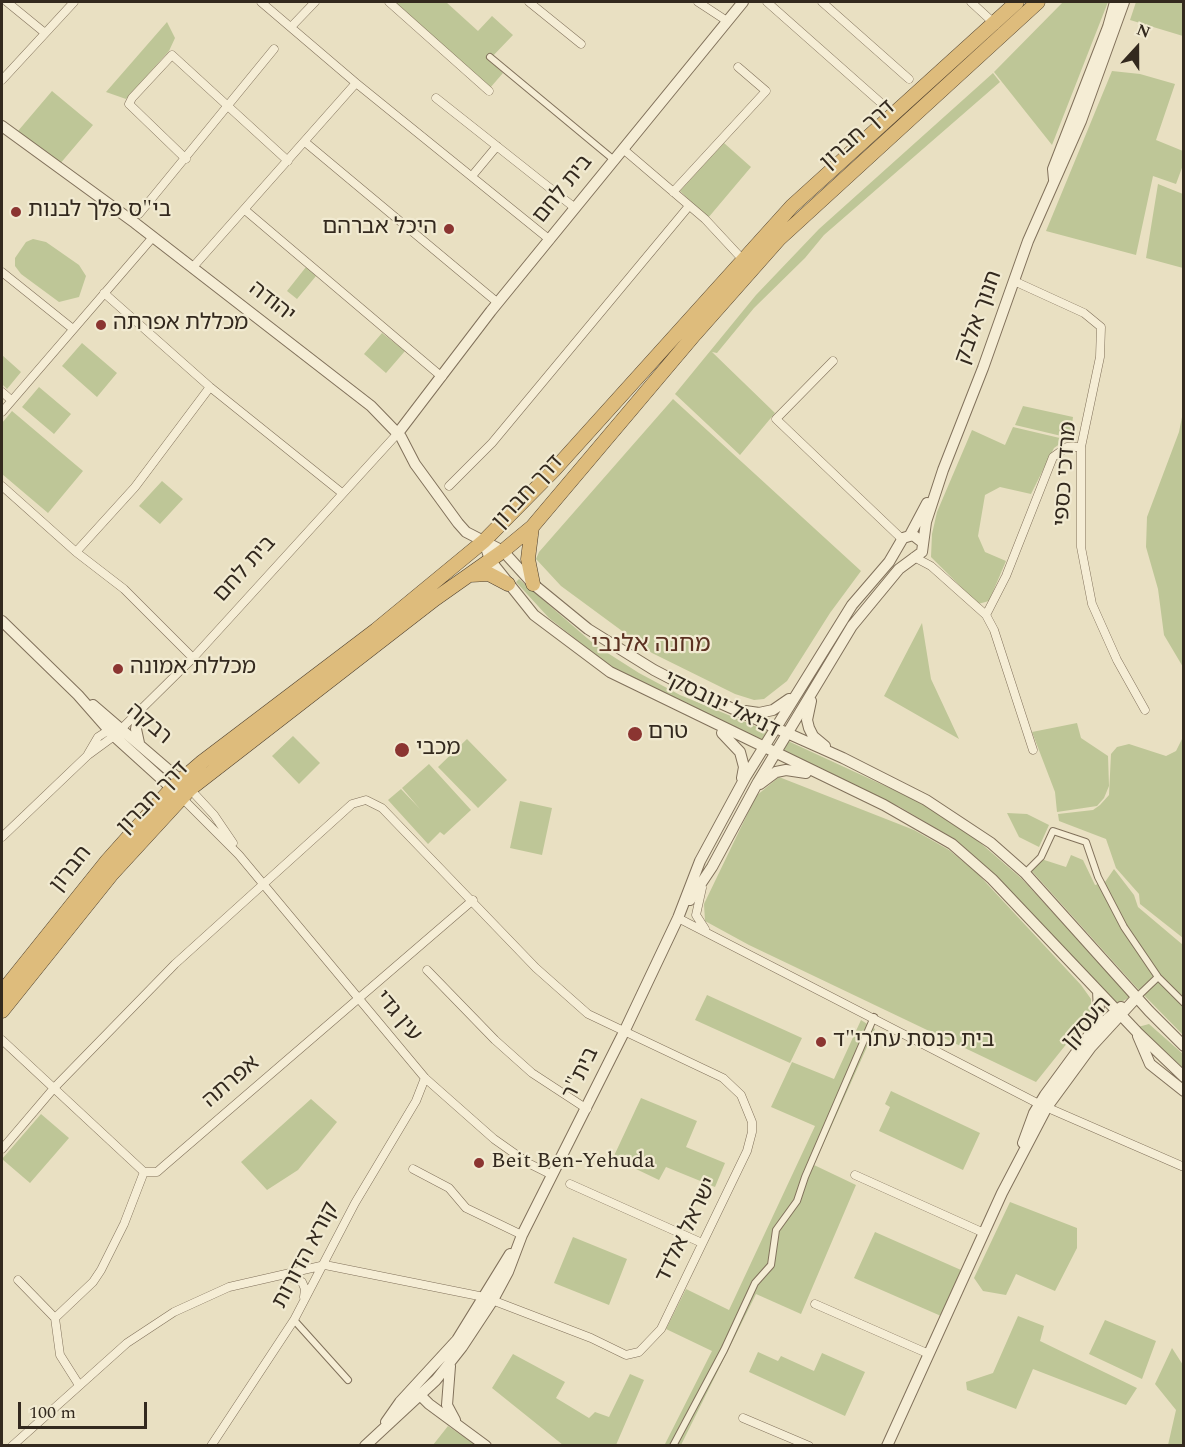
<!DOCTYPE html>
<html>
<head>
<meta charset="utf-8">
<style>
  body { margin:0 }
  #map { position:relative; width:1185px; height:1447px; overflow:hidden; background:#e9e0c2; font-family:Spectral,serif }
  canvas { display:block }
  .frame { position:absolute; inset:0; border:3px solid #33291e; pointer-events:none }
  .north { position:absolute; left:1107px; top:18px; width:60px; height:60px; -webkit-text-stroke:4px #f1ead1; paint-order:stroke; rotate:21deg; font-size:16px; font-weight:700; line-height:24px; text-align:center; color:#33291e }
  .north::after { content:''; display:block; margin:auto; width:21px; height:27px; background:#33291e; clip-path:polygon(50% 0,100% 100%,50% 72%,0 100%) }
  .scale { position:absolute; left:18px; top:1402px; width:129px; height:27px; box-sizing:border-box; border:3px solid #33291e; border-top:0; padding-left:8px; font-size:18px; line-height:21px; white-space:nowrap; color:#33291e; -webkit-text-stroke:4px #f1ead1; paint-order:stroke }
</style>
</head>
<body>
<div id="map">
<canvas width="1185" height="1447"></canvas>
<div class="frame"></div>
<div class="north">N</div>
<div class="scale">100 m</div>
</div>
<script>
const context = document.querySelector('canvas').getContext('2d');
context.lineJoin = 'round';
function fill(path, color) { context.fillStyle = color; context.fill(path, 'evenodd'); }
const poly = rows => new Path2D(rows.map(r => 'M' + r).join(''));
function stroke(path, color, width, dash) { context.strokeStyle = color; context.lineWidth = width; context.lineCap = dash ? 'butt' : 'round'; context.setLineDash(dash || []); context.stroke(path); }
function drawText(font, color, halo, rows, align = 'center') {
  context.font = font + ' Spectral,"Noto Sans Hebrew",serif'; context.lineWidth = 4.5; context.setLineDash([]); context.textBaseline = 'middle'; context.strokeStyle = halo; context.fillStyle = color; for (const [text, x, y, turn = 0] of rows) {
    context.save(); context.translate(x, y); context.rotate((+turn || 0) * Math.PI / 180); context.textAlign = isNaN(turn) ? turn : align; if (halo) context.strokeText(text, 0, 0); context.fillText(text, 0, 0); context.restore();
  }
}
fill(poly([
  [395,2,446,2,478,31,492,16,513,35,489,60,503,73,490,88],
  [1063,2,1108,2,1052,145,994,72],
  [1136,2,1183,2,1183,36,1130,20],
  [167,22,175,38,169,51,126,99,106,92],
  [1112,71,1140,74,1175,84,1156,140,1183,151,1183,165,1176,184,1153,176,1136,255,1046,231],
  [993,73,1000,82,824,235,805,258,754,308,717,353,712,352,775,413,740,455,675,394,756,295,819,229],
  [52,91,93,125,59,165,18,131],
  [724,143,751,167,708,218,680,191],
  [1158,184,1183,194,1183,268,1146,258],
  [33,239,46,242,79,265,86,276,79,297,59,302,21,274,15,266,15,258,26,242],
  [306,267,316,276,297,299,287,291],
  [382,333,405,351,386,373,364,354],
  [82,343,117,373,97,397,62,366],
  [2,355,21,372,7,389,2,384],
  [39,387,71,414,54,434,22,407],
  [673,399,861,571,830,613,787,681,764,699,754,700,735,694,652,653,561,586,536,559,539,552],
  [1023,406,1073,417,1070,438,1015,425],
  [12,411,83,471,48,513,2,474,2,423],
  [1183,412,1183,667,1164,635,1158,589,1146,547,1147,517,1179,432],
  [1013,427,1064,439,1064,441,1054,448,1031,494,1000,487,985,495,978,536,985,552,1006,561,989,601,978,604,931,557,932,534,937,512,972,430,1005,445],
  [162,481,183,499,160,524,139,506],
  [519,579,595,645,639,673,680,695,767,731,762,740,647,688,610,666,549,618,516,582],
  [922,623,931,679,959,739,884,696],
  [1077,723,1081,738,1108,756,1109,786,1104,798,1097,806,1057,812,1055,792,1032,732],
  [293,736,320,763,299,784,272,756],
  [1183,737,1183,938,1140,904,1139,894,1116,868,1106,839,1059,821,1058,814,1093,810,1100,805,1109,795,1111,754,1117,747,1129,744,1166,756,1176,751],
  [467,739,507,780,478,808,438,767],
  [788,741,924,804,977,840,1022,879,1130,997,1118,1004,990,870,956,840,900,807,781,751],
  [429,764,471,810,444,835,440,832,428,844,388,800,401,789,420,809,402,788],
  [779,777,914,830,949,850,977,873,1081,985,1091,999,1091,1008,1088,1017,1036,1082,749,945,705,921,704,904,756,796],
  [520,801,552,808,542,855,510,848],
  [1007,813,1027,814,1049,825,1039,847,1019,837],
  [1071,855,1083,860,1095,885,1105,882,1114,869,1134,895,1138,907,1183,945,1183,1035,1136,987,1030,869,1038,858,1066,867],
  [707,995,802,1038,790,1063,695,1020],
  [861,1020,875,1029,814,1165,856,1185,801,1314,756,1294,681,1445,664,1446,712,1351,666,1329,686,1289,729,1310,815,1126,771,1107,792,1062,834,1079],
  [1149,1024,1183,1054,1183,1071,1138,1027],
  [891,1091,980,1133,963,1170,879,1131,890,1107,885,1104],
  [641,1098,697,1121,686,1147,725,1163,715,1187,666,1167,659,1180,613,1158],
  [311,1099,337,1122,298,1170,267,1190,241,1162],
  [41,1114,69,1138,30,1183,2,1159],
  [1010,1202,1077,1228,1077,1248,1055,1291,1016,1274,1006,1295,983,1291,974,1278],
  [875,1232,961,1270,941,1316,854,1278],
  [573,1237,627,1259,609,1305,554,1283],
  [1018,1316,1044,1326,1040,1341,1137,1388,1126,1405,1033,1369,1016,1409,967,1390,966,1382,993,1373],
  [1105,1320,1156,1341,1142,1379,1089,1354],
  [1172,1348,1183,1365,1183,1445,1168,1445,1176,1410,1155,1384],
  [758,1352,778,1361,781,1356,814,1371,822,1353,865,1372,845,1416,749,1372],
  [513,1354,565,1382,556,1398,589,1418,595,1412,609,1417,630,1374,644,1380,616,1445,563,1445,492,1388],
  [448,1426,476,1445,433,1445]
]), '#bec697');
const pedestrian = poly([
  [490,57,614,160],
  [1025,873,1041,857,1053,831,1086,842,1098,877,1124,927,1158,977,1184,1003],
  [1136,998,1158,977],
  [294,1320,348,1380],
  [673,1446,724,1350,755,1283,771,1265,776,1230,797,1201,805,1177,874,1017]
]);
const minor = poly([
  [7,2,45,33],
  [261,2,356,83,550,240],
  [389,2,489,91],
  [529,2,581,44],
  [698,2,727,21],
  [767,2,880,102],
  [822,2,909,79],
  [971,2,996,25],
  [291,27,315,2],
  [2,80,74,2],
  [436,98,575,208],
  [305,142,498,303],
  [623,149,705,219,745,262],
  [186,159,129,104,132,98,172,55,288,161],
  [472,176,497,146],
  [673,192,766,91,738,67],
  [245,210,442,377],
  [139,214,274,49],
  [193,267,356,83],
  [2,272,73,329],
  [1014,281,1084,313,1101,327,1100,357,1081,447,1081,547,1092,604,1117,660,1145,710],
  [104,293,210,387,342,493],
  [833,361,776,419,902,539],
  [2,392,11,400],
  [2,412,153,237],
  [2,486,76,552,124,589,193,658],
  [449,486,492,443,689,206],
  [76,552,135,487,210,387],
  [914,557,931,566,986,615,994,630,1033,750],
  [986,615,1006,576,1053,457,1067,447,1081,447],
  [88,754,98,737,112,728],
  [190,789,214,815,233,843],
  [181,797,239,855,425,1078,494,1139,528,1163,552,1175],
  [2,837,88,755,114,736,193,658,398,433],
  [702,888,696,915,705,929],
  [678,918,1039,1104,1184,1167],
  [427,970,495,1040,532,1073,587,1109],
  [2,1040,144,1172],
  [2,1149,54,1088,175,964,352,804,366,800,382,808,536,968,588,1014,723,1078,741,1095,752,1122,752,1132,747,1151,661,1329,639,1352,626,1355,591,1338,484,1297,325,1265,229,1287,174,1312,127,1343,12,1446],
  [413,1169,449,1188,466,1208,522,1235],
  [144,1172,157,1172,165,1165,473,900],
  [855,1175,984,1233],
  [570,1184,702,1243],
  [287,1276,302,1282,305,1289,304,1297],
  [18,1280,55,1318,60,1355,79,1385],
  [815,1304,929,1354],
  [55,1318,93,1282,101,1270,124,1224,144,1172],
  [743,1418,809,1446],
  [211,1446,294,1320,355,1203,416,1101,425,1078]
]);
const tertiary = poly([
  [2,126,135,223,371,406,401,437,415,464,458,523,466,532,503,551,533,584,588,629,654,670,702,695,843,758,926,800,991,843,1025,873,1149,1011,1184,1046],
  [1054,180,1053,169,1108,27,1115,2],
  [398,433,491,311,743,2],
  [910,535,927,503],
  [484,541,490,560,534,615,610,672,884,805,952,844,992,879,1137,1032,1184,1077],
  [2,621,78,695,114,736,177,793],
  [811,701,807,720,809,728,813,736,825,746],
  [93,705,186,785],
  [745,711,759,713,773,710,789,699],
  [139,712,136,729,139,743],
  [722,733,740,752,744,767,742,778],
  [760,784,776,772,786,770,806,773],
  [690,900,712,867,758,782,852,626,899,569,922,552,926,522,943,470,983,368,1028,241,1081,121,1124,2],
  [1094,1029,1099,1011,1098,991],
  [1138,1036,1150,1064,1184,1091],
  [1023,1143,1034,1113,1045,1095,1089,1035,1121,1007],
  [450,1366,447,1405,455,1420],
  [418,1393,429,1404,486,1446],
  [386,1422,400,1402,457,1340,510,1254],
  [365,1446,436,1380,462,1347,493,1300,508,1272,522,1235,624,1032,678,918,700,861,746,776,852,605,889,562,903,538,913,535,922,542],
  [887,1446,1002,1193,1047,1107,1091,1047,1136,998]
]);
const trunk = poly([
  [532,527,528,559,533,584],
  [470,575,489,574,508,584],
  [2,992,107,861,172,788,202,762,376,630,484,541,554,470,792,206,1017,2],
  [2,1011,111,875,190,789,435,599,503,551,532,527,695,334,779,239,1038,2]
]);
stroke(pedestrian, '#81715b', 8);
stroke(minor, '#81715b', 9);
stroke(tertiary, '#81715b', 12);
stroke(trunk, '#4f402f', 15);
stroke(pedestrian, '#f5edd5', 6);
stroke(minor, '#f5edd5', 8);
stroke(tertiary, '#f5edd5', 10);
stroke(trunk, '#debc7c', 14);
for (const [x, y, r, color] of [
  [16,212,6,"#8b3531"],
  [449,229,6,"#8b3531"],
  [101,325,6,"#8b3531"],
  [118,669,6,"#8b3531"],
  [635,734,8,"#8b3531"],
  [402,750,8,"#8b3531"],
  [821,1042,6,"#8b3531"],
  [479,1163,6,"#8b3531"]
]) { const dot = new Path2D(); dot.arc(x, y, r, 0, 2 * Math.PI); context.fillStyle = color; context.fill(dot); stroke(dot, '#f1ead1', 2); }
drawText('22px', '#33291e', '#f1ead1', [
  ["דרך חברון",859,136,-42],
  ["בית לחם",564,190,-51],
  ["יהודה",271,303,38],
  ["חנוך אלבק",980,318,-70],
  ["מרדכי כספי",1067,474,-86],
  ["דרך חברון",529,493,-47],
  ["בית לחם",246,570,-48],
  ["דניאל ינובסקי",721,706,26],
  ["רבקה",148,725,40],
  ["דרך חברון",154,799,-46],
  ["חברון",72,870,-51],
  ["עין גדי",397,1017,50],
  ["העסקן",1088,1024,-49],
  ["בית\"ר",582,1074,-64],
  ["אפרתה",232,1083,-41],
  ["ישראל אלדד",688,1231,-64],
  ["קורא הדורות",307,1256,-62]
]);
drawText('22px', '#33291e', '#f1ead1', [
  ["בי\"ס פלך לבנות",28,212],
  ["היכל אברהם",437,229,"right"],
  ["מכללת אפרתה",113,325],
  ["מכללת אמונה",130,669],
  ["טרם",648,734],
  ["מכבי",416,750],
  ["בית כנסת עתרי\"ד",833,1042],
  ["Beit Ben-Yehuda",491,1163]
], 'left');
drawText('24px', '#5b3021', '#f1ead1', [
  ["מחנה אלנבי",651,646]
]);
</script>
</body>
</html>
